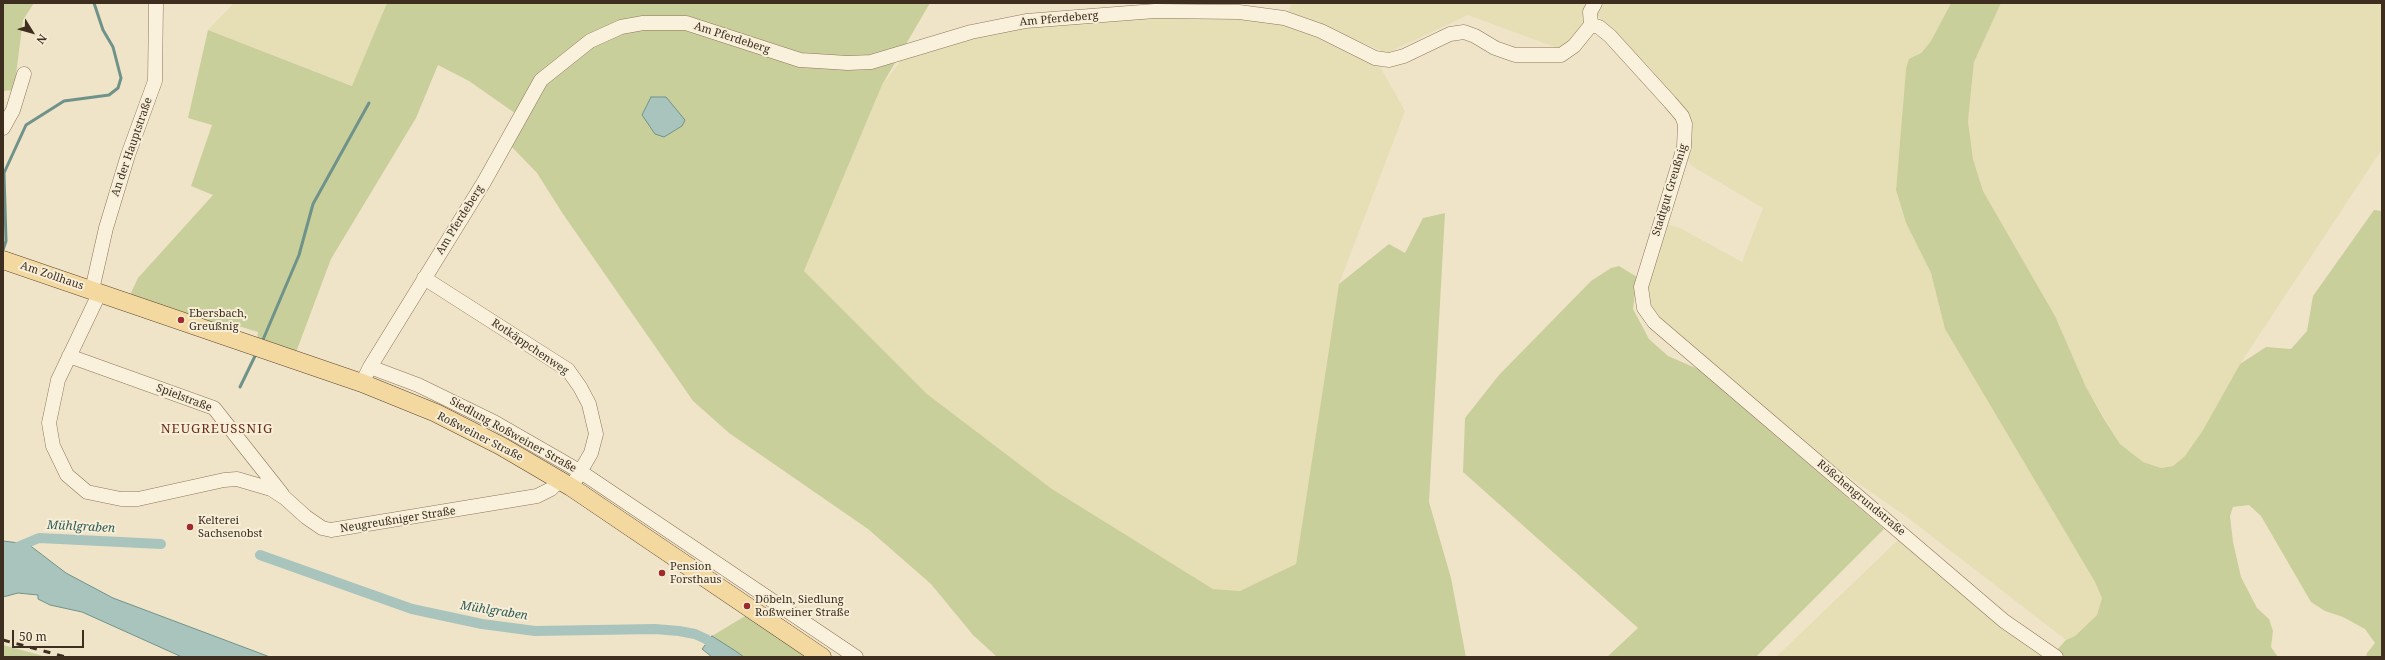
<!DOCTYPE html>
<html>
<head>
<meta charset="utf-8">
<style>
  body { margin:0 }
  #map { position:relative; width:2385px; height:660px; overflow:hidden; background:#f0e4c8; font-family:"Noto Serif",serif }
  canvas { display:block }
  .frame { position:absolute; inset:0; border:4px solid #3d2e20; pointer-events:none }
  .north { position:absolute; left:12px; top:12px; width:40px; height:40px; -webkit-text-stroke:3px #f7eed8; paint-order:stroke; rotate:127deg; font-size:11px; font-weight:700; line-height:16px; text-align:center; color:#3d2e20 }
  .north::after { content:''; display:block; margin:auto; width:14px; height:18px; background:#3d2e20; clip-path:polygon(50% 0,100% 100%,50% 72%,0 100%) }
  .scale { position:absolute; left:12px; top:630px; width:72px; height:18px; box-sizing:border-box; border:2px solid #3d2e20; border-top:0; padding-left:5px; font-size:12px; line-height:14px; white-space:nowrap; color:#3d2e20; -webkit-text-stroke:3px #f7eed8; paint-order:stroke }
</style>
</head>
<body>
<div id="map">
<canvas width="2385" height="660"></canvas>
<div class="frame"></div>
<div class="north">N</div>
<div class="scale">50 m</div>
</div>
<script>
const context = document.querySelector('canvas').getContext('2d');
context.lineJoin = 'round';
function fill(path, color) { context.fillStyle = color; context.fill(path, 'evenodd'); }
const poly = rows => new Path2D(rows.map(r => 'M' + r).join(''));
function stroke(path, color, width, dash) { context.strokeStyle = color; context.lineWidth = width; context.lineCap = dash ? 'butt' : 'round'; context.setLineDash(dash || []); context.stroke(path); }
function drawText(font, color, halo, rows, align = 'center') {
  context.font = font + ' "Noto Serif",serif'; context.lineWidth = 4; context.setLineDash([]); context.textBaseline = 'middle'; context.strokeStyle = halo; context.fillStyle = color; for (const [text, x, y, turn = 0] of rows) {
    context.save(); context.translate(x, y); context.rotate((+turn || 0) * Math.PI / 180); context.textAlign = isNaN(turn) ? turn : align; if (halo) context.strokeText(text, 0, 0); context.fillText(text, 0, 0); context.restore();
  }
}
fill(poly([
  [234,3,387,3,353,86,208,30],
  [1292,3,1951,3,1931,41,1906,69,1896,190,1906,223,1931,273,1945,329,2095,582,2102,598,2097,615,2075,636,2066,640,1907,517,1810,450,1661,324,1649,305,1647,293,1648,281,1666,224,1680,228,1742,262,1763,208,1692,166,1687,159,1691,142,1658,79,1652,70,1596,14,1560,49,1468,15,1387,53,1288,12],
  [2001,3,2382,3,2382,149,2240,364,2203,430,2185,456,2173,466,2161,468,2143,462,2120,444,2086,387,2055,316,1983,191,1973,159,1968,121,1971,92,1974,62],
  [1266,15,1375,58,1405,111,1339,284,1296,564,1240,591,1213,589,1052,489,927,394,804,271,882,85,907,53,1026,21],
  [1900,538,2047,657,1776,657]
]), '#e6deb5');
fill(poly([
  [3,3,34,3,23,20,14,90,3,91],
  [387,3,930,3,882,85,804,271,927,394,1052,489,1213,589,1240,591,1296,564,1339,284,1389,244,1405,253,1423,218,1445,213,1429,502,1451,578,1466,657,997,657,973,635,931,584,868,529,729,433,693,401,563,214,537,173,510,145,519,116,469,81,438,65,416,118,331,259,295,355,257,341,258,332,238,326,234,333,129,297,138,278,213,195,191,186,212,125,188,118,208,30,352,86],
  [1951,3,2001,3,1974,62,1968,121,1973,159,1983,191,2055,316,2086,387,2104,419,2120,444,2143,462,2161,468,2173,466,2185,456,2203,430,2240,364,2266,347,2291,349,2307,331,2313,296,2374,210,2382,211,2382,657,2366,657,2367,653,2375,643,2365,629,2343,617,2325,611,2311,602,2261,516,2249,505,2233,507,2230,516,2233,542,2241,577,2257,608,2269,619,2273,631,2271,647,2278,657,2062,657,2055,652,2066,640,2075,636,2097,615,2102,598,2095,582,1945,329,1931,273,1906,223,1896,190,1906,69,1909,59,1921,53,1931,41],
  [1619,266,1637,277,1633,309,1649,339,1668,356,1698,369,1884,529,1756,657,1607,657,1638,628,1463,472,1465,418,1499,375,1591,281,1611,268],
  [750,613,815,657,744,657,712,636],
  [3,645,47,657,3,657]
]), '#c9cf9b');
const water = poly([
  [651,97,666,97,685,120,682,126,664,137,655,134,642,115,651,97],
  [3,541,28,544,66,573,113,598,270,657,182,657,82,612,50,605,38,599,38,595,18,593,3,597,3,541],
  [712,636,734,650,744,657,712,657,702,649,712,636]
]);
fill(water, '#a9c4bc');
stroke(water, '#6f938a', 1);
stroke(poly([
  [3,250,6,241,4,173,26,125,64,101,109,95,118,88,121,78,113,47,103,30,94,3],
  [262,342,299,255,313,204,369,103],
  [240,387,256,354]
]), '#6f938a', 3);
stroke(poly([
  [3,553,39,538,161,544],
  [260,555,412,609,482,624,535,631,655,629,679,631,695,634,706,639,727,657]
]), '#a9c4bc', 10);
const minor = poly([
  [1591,25,1599,27,1610,36,1670,102,1682,116,1685,124,1684,147,1641,287,1644,308,1654,322,2004,621,2056,657],
  [3,128,13,110,24,74],
  [424,278,568,370,580,387,589,404,596,434,591,453,576,479],
  [92,290,106,228,128,155,155,81,156,3],
  [100,292,58,380,49,423,53,446,67,475,87,492,121,499,138,499,224,480,237,479,271,489,285,498,306,517,322,528,331,530,537,496,551,489,560,480],
  [69,356,214,408,282,494],
  [370,367,418,385,494,422,581,472,856,657],
  [362,383,370,367,484,182,541,80,590,41,621,27,643,23,686,23,800,60,848,63,871,62,971,32,1026,21,1155,11,1239,12,1284,18,1321,31,1375,58,1389,60,1404,56,1450,34,1464,32,1475,36,1495,48,1515,55,1561,55,1574,46,1591,25,1590,12,1595,3]
]);
const major = poly([
  [3,260,362,383,436,413,501,446,571,487,822,657]
]);
stroke(minor, '#8d765c', 15);
stroke(major, '#5b4430', 19);
stroke(minor, '#faf1dc', 14);
stroke(major, '#f3d9a0', 18);
stroke(poly([
  [3,640,66,657]
]), '#3d2e20', 3, [7, 7]);
for (const [x, y, r, color] of [
  [181,320,4,"#9e2a2b"],
  [190,527,4,"#9e2a2b"],
  [662,573,4,"#9e2a2b"],
  [747,606,4,"#9e2a2b"]
]) { const dot = new Path2D(); dot.arc(x, y, r, 0, 2 * Math.PI); context.fillStyle = color; context.fill(dot); stroke(dot, '#f7eed8', 1.5); }
drawText('11px', '#3d2e20', '#f7eed8', [
  ["Am Pferdeberg",1059,19,-5],
  ["Am Pferdeberg",732,38,18],
  ["An der Hauptstraße",132,147,-71],
  ["Stadtgut Greußnig",1670,190,-73],
  ["Am Pferdeberg",460,220,-58],
  ["Am Zollhaus",52,276,19],
  ["Rotkäppchenweg",530,347,34],
  ["Spielstraße",184,398,21],
  ["Siedlung Roßweiner Straße",513,435,29],
  ["Roßweiner Straße",480,437,27],
  ["Rößchengrundstraße",1861,498,40],
  ["Neugreußniger Straße",398,520,-9]
]);
drawText('11px', '#3d2e20', '#f7eed8', [
  ["Ebersbach,",189,314],
  ["Greußnig",189,327],
  ["Kelterei",198,521],
  ["Sachsenobst",198,534],
  ["Pension",670,567],
  ["Forsthaus",670,580],
  ["Döbeln, Siedlung",755,600],
  ["Roßweiner Straße",755,613]
], 'left');
drawText('italic 12px', '#2f5d5a', '#f7eed8', [
  ["Mühlgraben",81,527,3],
  ["Mühlgraben",494,611,9]
]);
context.letterSpacing = '1px';
drawText('13px', '#6b2e1e', '#f7eed8', [
  ["NEUGREUSSNIG",217,429]
]);
context.letterSpacing = '0px';
</script>
</body>
</html>
